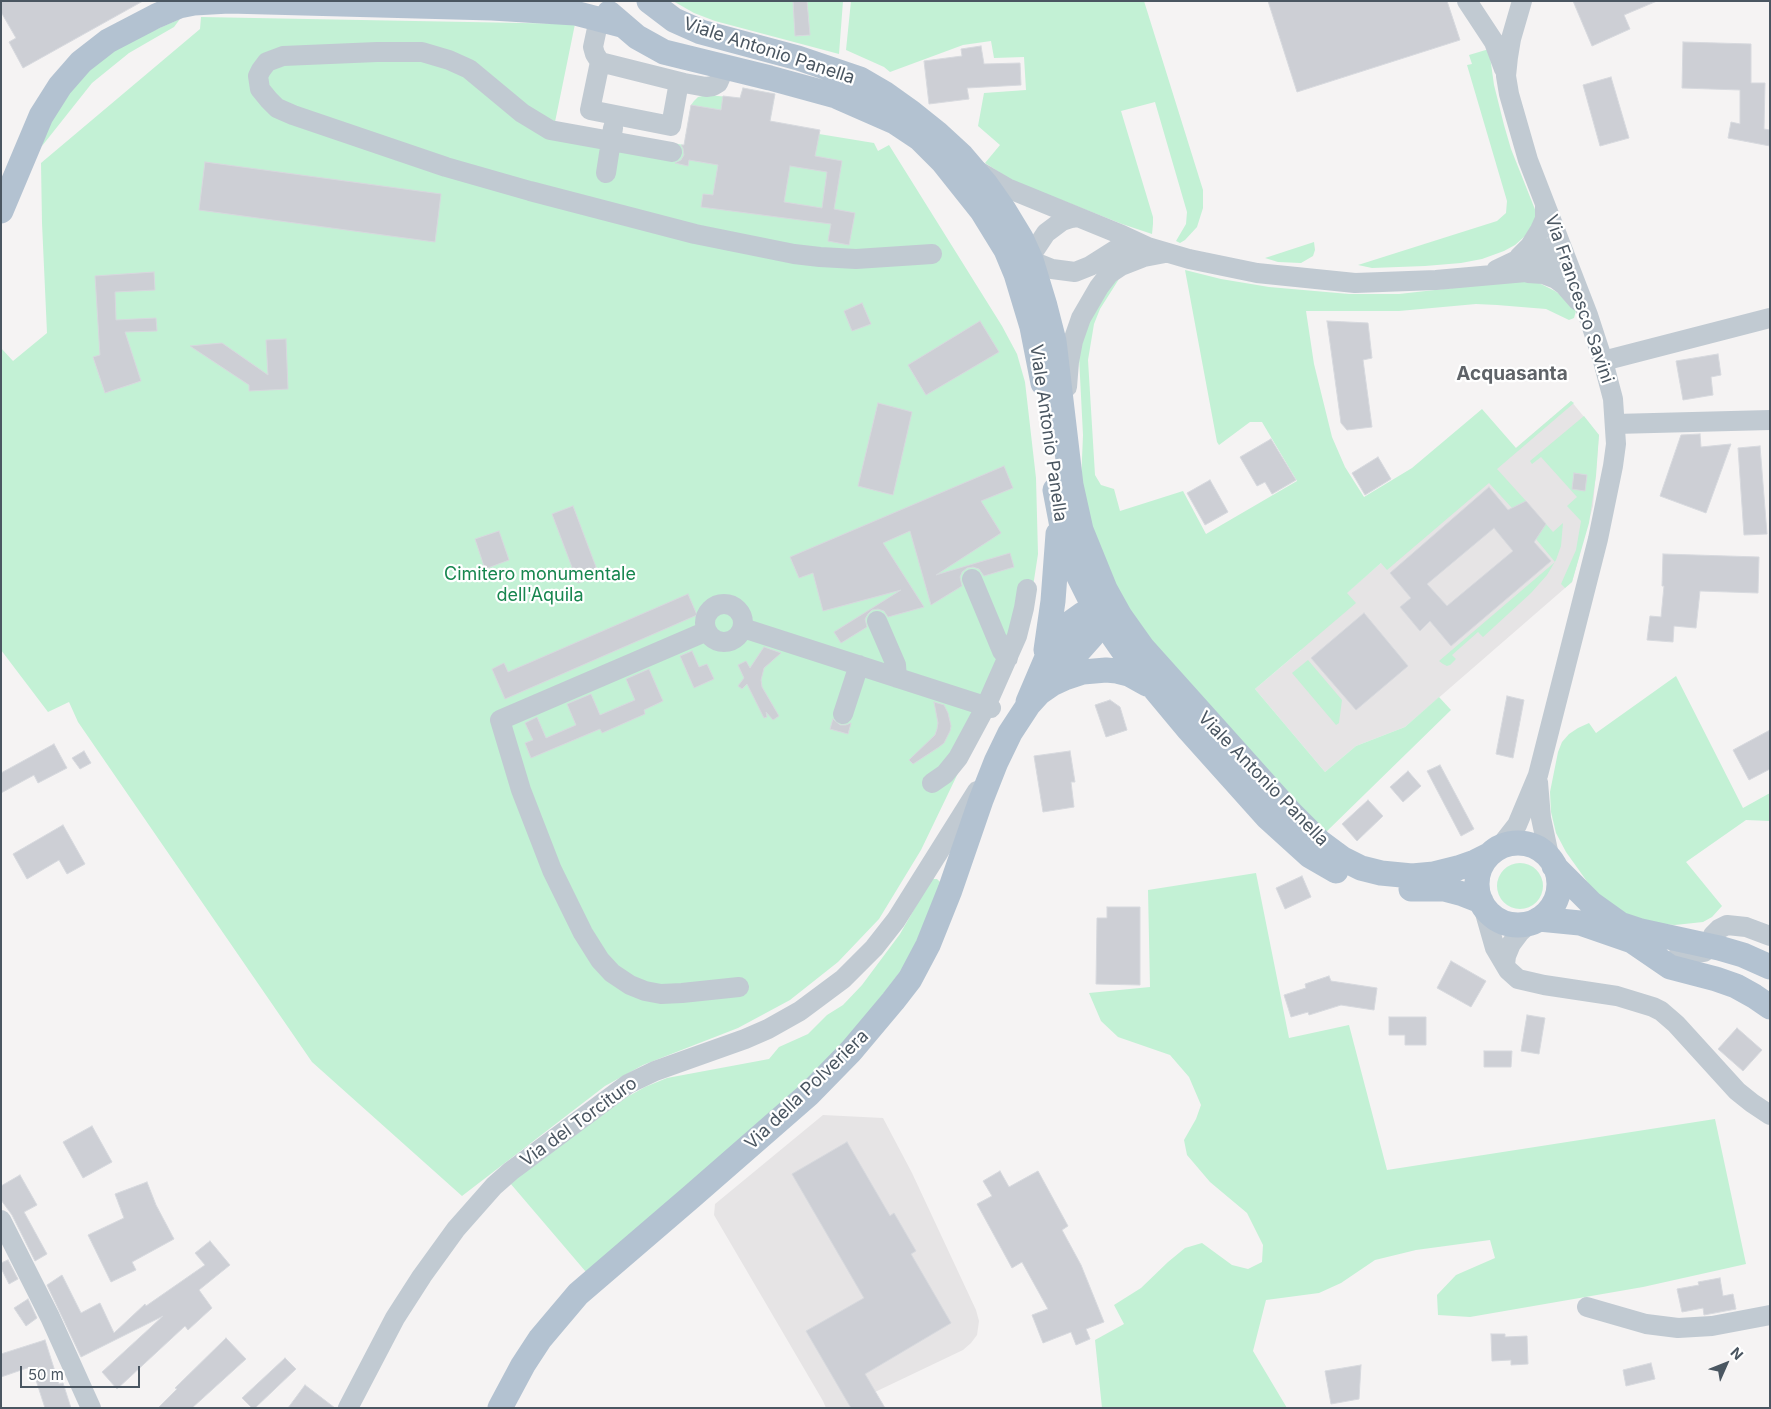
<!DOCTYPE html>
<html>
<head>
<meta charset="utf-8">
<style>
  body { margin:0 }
  #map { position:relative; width:1771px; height:1409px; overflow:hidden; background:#f5f3f3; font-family:Inter,sans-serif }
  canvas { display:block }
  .frame { position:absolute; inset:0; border:2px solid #4a5661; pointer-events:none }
  .north { position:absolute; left:1701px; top:1339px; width:50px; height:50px; -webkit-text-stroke:4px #fff; paint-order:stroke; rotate:46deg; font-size:14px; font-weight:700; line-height:20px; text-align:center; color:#4a5661 }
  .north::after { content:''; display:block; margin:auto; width:18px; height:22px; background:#4a5661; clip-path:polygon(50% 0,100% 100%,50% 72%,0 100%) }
  .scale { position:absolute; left:20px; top:1366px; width:120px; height:22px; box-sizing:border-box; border:2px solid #4a5661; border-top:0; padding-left:6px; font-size:15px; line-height:18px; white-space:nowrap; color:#4a5661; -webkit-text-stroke:4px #fff; paint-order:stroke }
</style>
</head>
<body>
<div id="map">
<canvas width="1771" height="1409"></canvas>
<div class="frame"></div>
<div class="north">N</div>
<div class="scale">50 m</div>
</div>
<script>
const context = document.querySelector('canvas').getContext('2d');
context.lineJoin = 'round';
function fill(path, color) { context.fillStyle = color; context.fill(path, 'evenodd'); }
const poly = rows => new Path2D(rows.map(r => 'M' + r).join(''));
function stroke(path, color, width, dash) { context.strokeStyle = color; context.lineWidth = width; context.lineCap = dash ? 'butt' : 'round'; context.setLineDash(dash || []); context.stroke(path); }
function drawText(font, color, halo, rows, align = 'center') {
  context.font = font + ' Inter,sans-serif'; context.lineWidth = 4.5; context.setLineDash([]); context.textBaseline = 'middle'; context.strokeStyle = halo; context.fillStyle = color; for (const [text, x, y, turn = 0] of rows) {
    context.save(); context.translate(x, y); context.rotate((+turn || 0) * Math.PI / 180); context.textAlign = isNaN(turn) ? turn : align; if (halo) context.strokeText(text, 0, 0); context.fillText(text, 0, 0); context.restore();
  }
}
fill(poly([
  [1571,401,1599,435,1593,506,1572,582,1405,727,1356,746,1325,772,1255,689,1301,650,1292,639],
  [823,1115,883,1118,912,1173,976,1310,979,1321,977,1335,971,1343,963,1350,875,1392,848,1408,826,1408,823,1401,714,1215,715,1204]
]), '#e6e4e5');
fill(poly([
  [673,1,793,1,796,36,809,35,807,1,843,1,839,54,715,21,694,13],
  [851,1,1144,1,1203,190,1203,208,1197,227,1185,240,1180,243,1176,241,1186,224,1187,212,1155,102,1121,111,1153,217,1153,224,1152,234,1122,224,1013,181,985,163,1000,145,978,126,984,93,1026,90,1024,57,994,58,991,41,963,45,890,72,884,67,846,50],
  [201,17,575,24,555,122,684,145,691,105,694,101,698,97,707,95,740,98,743,88,775,94,770,121,819,134,874,143,878,151,889,145,1002,326,1017,354,1025,382,1036,478,1038,554,1026,632,921,850,879,919,838,962,790,1000,738,1028,643,1065,605,1086,462,1196,312,1062,78,722,69,702,48,712,1,650,1,348,13,361,47,333,42,223,41,163,200,29],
  [180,19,174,27,129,53,92,83,42,146,46,128,71,87,114,48],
  [1489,49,1494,85,1504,125,1511,149,1538,217,1525,236,1515,245,1504,251,1482,259,1461,263,1425,266,1372,268,1358,265,1497,221,1506,213,1507,201,1467,65,1472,64,1469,55],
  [1314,242,1315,250,1313,256,1301,263,1278,262,1265,258],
  [1185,270,1221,279,1269,287,1349,294,1399,294,1515,281,1537,282,1555,291,1566,299,1576,311,1574,318,1569,320,1546,309,1497,305,1476,304,1399,311,1306,311,1314,364,1332,437,1345,467,1364,497,1412,468,1482,409,1516,448,1571,401,1574,403,1497,469,1526,501,1512,508,1489,483,1387,570,1381,563,1347,593,1356,603,1255,689,1325,772,1356,746,1405,727,1439,697,1451,710,1324,834,1146,639,1101,561,1081,483,1083,435,1079,357,1084,333,1098,304,1114,282,1119,279,1100,309,1094,324,1088,360,1095,475,1101,485,1114,489,1120,511,1183,491,1206,534,1297,481,1262,422,1250,422,1219,445,1217,442],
  [1584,416,1599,435,1596,476,1589,523,1572,582,1565,588,1561,584,1576,550,1581,521,1567,506,1577,497,1541,457,1532,464,1530,461],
  [1574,473,1587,475,1585,490],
  [1563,523,1561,546,1556,560,1547,575,1531,593,1483,637,1478,632,1452,655,1456,659,1450,665,1447,666,1443,664,1439,661,1555,562,1536,539,1546,524,1553,532],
  [1308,660,1342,700,1339,723,1336,725,1292,673],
  [1676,676,1743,808,1770,793,1770,821,1746,820,1686,862,1722,906,1712,917,1703,922,1675,925,1660,924,1621,914,1591,887,1566,852,1556,833,1551,812,1550,792,1558,752,1562,742,1569,734,1578,728,1589,723,1596,733],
  '1497 886a23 23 0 1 1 46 0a23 23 0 1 1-46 0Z',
  [1256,873,1289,1038,1349,1025,1387,1170,1715,1119,1746,1264,1643,1287,1470,1317,1438,1315,1437,1295,1456,1275,1495,1258,1490,1240,1416,1250,1375,1260,1341,1283,1319,1293,1266,1300,1253,1351,1287,1408,1102,1408,1095,1340,1124,1324,1114,1305,1141,1288,1168,1262,1185,1248,1202,1243,1232,1265,1248,1269,1262,1262,1263,1245,1247,1213,1210,1182,1187,1155,1184,1140,1196,1119,1201,1105,1189,1077,1170,1055,1118,1037,1101,1021,1089,993,1150,987,1148,890],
  [933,879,937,879,941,883,911,957,851,1037,784,1101,586,1272,510,1183,627,1097,645,1087,667,1078,769,1059,779,1047,808,1034,827,1015,843,1005,862,985,900,934,928,885]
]), '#c3f1d5');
const building = poly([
  [1,1,143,1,23,68,9,42,16,38,1,12,1,1],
  [793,1,807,1,810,35,795,36,793,1],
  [1268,1,1447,1,1460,40,1297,92,1268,1],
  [1573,1,1657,1,1624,15,1630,29,1592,46,1573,1],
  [1683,42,1751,44,1751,83,1765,83,1764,129,1770,130,1770,146,1728,138,1731,122,1740,124,1740,90,1682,88,1683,42],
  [981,46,984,64,1020,63,1021,85,967,88,969,99,929,104,924,61,962,56,961,49,981,46],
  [1611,77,1629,138,1600,146,1583,85,1611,77],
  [743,88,775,94,770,121,820,130,815,156,842,161,834,209,855,213,849,245,828,241,831,224,701,207,703,194,713,195,718,165,689,160,688,166,675,163,681,160,684,155,683,148,681,145,684,145,691,105,721,110,723,96,740,98,743,88],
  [790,166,827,172,822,208,784,202,790,166],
  [205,162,441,194,435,242,199,210,205,162],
  [154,272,155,290,115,292,116,320,156,318,157,331,125,332,141,381,105,393,93,357,100,355,95,276,154,272],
  [862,303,871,324,852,331,844,311,862,303],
  [980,321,999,352,926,395,908,365,980,321],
  [1327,321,1368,323,1372,358,1363,360,1372,427,1347,430,1341,423,1327,321],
  [286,339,288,389,249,391,249,385,190,346,222,343,268,375,266,340,286,339],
  [1718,354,1721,375,1711,377,1713,395,1683,400,1676,361,1718,354],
  [878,403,912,412,893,495,858,486,878,403],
  [1700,434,1701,447,1731,444,1706,513,1660,496,1681,435,1700,434],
  [1271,439,1296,480,1272,494,1265,482,1257,486,1240,457,1271,439],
  [1760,446,1767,534,1744,535,1738,448,1760,446],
  [1378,457,1391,479,1365,495,1352,473,1378,457],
  [1004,466,1013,488,981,501,1001,533,936,575,1010,553,1014,567,984,576,979,569,973,567,967,568,962,572,960,577,962,586,931,605,910,531,883,543,924,607,888,617,884,611,878,609,872,610,868,614,865,619,867,627,841,643,834,632,901,590,823,611,813,573,799,578,790,557,1004,466],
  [1574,473,1587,475,1585,491,1572,489,1574,473],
  [1210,480,1228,512,1205,525,1187,493,1210,480],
  [1489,487,1508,510,1526,501,1546,524,1534,542,1551,561,1451,646,1430,621,1420,631,1400,607,1411,598,1390,573,1489,487],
  [1494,528,1513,551,1447,606,1427,584,1494,528],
  [573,506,599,575,578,583,552,514,573,506],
  [499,531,509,560,485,569,475,539,499,531],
  [1663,554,1759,557,1758,593,1700,591,1696,628,1674,626,1673,642,1647,640,1650,616,1661,617,1664,586,1662,586,1663,554],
  [688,594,697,615,505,699,492,669,504,663,508,672,688,594],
  [1364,613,1408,666,1356,710,1311,658,1364,613],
  [764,647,781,653,764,668,761,680,762,687,779,716,773,720,766,712,767,717,764,718,747,684,742,689,738,686,744,678,738,665,746,661,750,668,764,647],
  [692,651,699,667,707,664,714,679,694,688,680,656,692,651],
  [649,669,663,701,644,710,645,714,602,733,600,729,531,758,525,743,533,740,525,723,537,717,546,738,576,725,567,704,591,694,600,715,635,700,626,679,649,669],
  [1507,696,1524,700,1513,758,1496,754,1507,696],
  [1110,700,1120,707,1127,730,1106,737,1095,705,1110,700],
  [934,702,944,705,948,713,951,726,950,731,944,743,939,747,913,764,909,760,935,735,937,729,938,723,934,702],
  [833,719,840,725,846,725,851,723,848,734,830,729,833,719],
  [1770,730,1770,769,1749,780,1733,750,1770,730],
  [54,744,67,768,38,783,34,775,1,793,1,773,54,744],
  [84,751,91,763,80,769,72,758,84,751],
  [1070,751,1075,782,1071,782,1074,807,1043,812,1034,756,1070,751],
  [1440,765,1474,829,1461,836,1427,771,1440,765],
  [1408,771,1421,786,1403,802,1390,787,1408,771],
  [1368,800,1383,816,1357,841,1342,824,1368,800],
  [63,825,85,864,67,874,59,860,27,879,13,854,63,825],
  [1302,876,1311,897,1285,909,1276,888,1302,876],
  [1107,907,1140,907,1140,985,1096,984,1097,918,1107,918,1107,907],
  [1451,961,1486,981,1471,1007,1437,988,1451,961],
  [1329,976,1331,981,1377,988,1374,1010,1341,1005,1309,1015,1308,1012,1291,1017,1284,995,1306,988,1305,984,1329,976],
  [1527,1015,1545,1018,1539,1054,1521,1051,1527,1015],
  [1389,1017,1426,1017,1426,1045,1405,1045,1405,1035,1389,1035,1389,1017],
  [1737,1028,1762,1050,1743,1071,1718,1049,1737,1028],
  [1484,1051,1512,1051,1511,1067,1484,1067,1484,1051],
  [92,1126,112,1162,83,1178,63,1142,92,1126],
  [847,1142,890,1216,894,1213,916,1251,911,1254,951,1323,865,1374,885,1408,851,1408,806,1331,864,1298,792,1174,847,1142],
  [1000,1171,1009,1187,1038,1171,1068,1226,1062,1230,1081,1265,1104,1322,1086,1329,1090,1339,1076,1345,1071,1332,1043,1343,1032,1315,1048,1309,1022,1262,1012,1268,977,1204,992,1196,983,1181,1000,1171],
  [20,1175,37,1205,24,1212,47,1254,35,1261,12,1215,1,1200,1,1186,20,1175],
  [147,1182,156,1205,174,1239,132,1262,136,1270,111,1282,88,1235,124,1218,115,1194,147,1182],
  [210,1241,230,1265,199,1290,212,1308,188,1330,185,1326,117,1389,102,1372,163,1316,81,1357,47,1285,62,1275,81,1313,100,1303,114,1333,145,1304,146,1306,205,1265,195,1253,210,1241],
  [8,1260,18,1279,9,1284,1,1268,1,1263,8,1260],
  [1720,1278,1723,1296,1733,1294,1736,1309,1704,1315,1703,1308,1682,1312,1677,1289,1699,1285,1698,1282,1720,1278],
  [28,1299,37,1318,26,1326,14,1308,28,1299],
  [1491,1334,1505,1334,1505,1337,1527,1336,1528,1364,1511,1365,1511,1360,1492,1361,1491,1334],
  [226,1338,246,1359,192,1408,158,1408,177,1389,175,1388,226,1338],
  [45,1340,59,1384,63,1383,71,1408,45,1408,35,1377,33,1377,30,1367,1,1377,1,1354,45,1340],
  [285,1358,296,1369,255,1408,252,1408,242,1398,285,1358],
  [1651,1363,1655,1379,1626,1386,1623,1370,1651,1363],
  [1361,1365,1359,1399,1331,1404,1325,1371,1361,1365],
  [305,1385,335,1408,288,1408,305,1385]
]);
fill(building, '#cdcfd5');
stroke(building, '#d7d9de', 1);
stroke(poly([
  [1467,1,1494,42,1504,69],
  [599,19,593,47,595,54,600,62],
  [679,82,671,126,590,110,600,62,684,83,706,87,713,86,718,83,725,67],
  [672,152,550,130,522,113,469,69,449,60,422,52,377,52,283,56,267,62,261,70,258,76,260,89,269,100,277,108,293,115,446,167,530,191,695,234,794,254,820,257,856,259,932,254],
  [978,171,1007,188,1122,235,1148,247,1189,259,1257,273,1355,283,1436,280,1526,272,1554,263,1562,257,1564,253],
  [606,173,613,128],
  [1023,254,1037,263,1052,269,1075,272,1090,266,1120,247,1129,245,1145,246],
  [1519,257,1530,246,1540,230,1545,219,1545,205],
  [1029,270,1034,251,1046,233,1062,221,1071,218,1078,217],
  [1496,270,1519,259,1548,248,1557,248,1564,253],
  [1528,273,1543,274,1556,279,1564,285,1578,301],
  [1603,361,1770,318],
  [1067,387,1069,362,1073,341,1081,318,1099,287,1109,274,1121,266,1144,257,1165,253],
  [1615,424,1770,420],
  [972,579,1002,651,1008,658],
  '705 623a19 19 0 1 1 38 0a19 19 0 1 1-38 0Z',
  [877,621,896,665,897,678],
  [743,628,991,708],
  [707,631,500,720,521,790,552,870,583,933,600,960,612,973,630,985,645,991,661,994,682,993,739,987],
  [843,714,859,665],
  [1538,782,1541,818,1550,860],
  [932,783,945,774,958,758,986,706,1017,636,1024,608,1027,589],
  [1499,848,1517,825,1538,775,1598,539,1613,466,1616,444,1613,399,1603,361,1588,315,1528,160,1509,94,1506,76,1508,57,1511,39,1522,1],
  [1483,906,1495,948,1508,970,1518,979,1544,985,1617,996,1653,1007,1661,1011,1676,1024,1737,1091,1752,1103,1770,1115],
  [1679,953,1692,954,1704,952,1708,949,1713,935,1719,929,1727,925,1746,927,1770,936],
  [1505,965,1506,956,1511,944,1520,932,1531,922],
  [1,1220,50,1317,91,1408],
  [1587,1307,1646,1324,1678,1328,1712,1326,1770,1315],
  [348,1408,395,1318,422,1276,456,1229,494,1186,511,1171,628,1084,655,1071,745,1039,768,1029,800,1011,843,979,874,948,896,920,977,791]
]), '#c1cad2', 20);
stroke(poly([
  [649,1,674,20,701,32,798,58,860,79,884,93,912,113,937,133,962,156,985,183,1004,210,1021,238,1031,260,1045,306,1054,341,1071,485,1081,530,1105,589,1120,616,1142,647,1290,812,1320,842,1343,859,1361,868,1381,873,1412,876,1434,874,1458,868,1475,862,1489,855],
  [609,13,637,37,664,52,770,78,854,101],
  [838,97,895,122,919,138,943,162,982,211,1006,250,1016,274,1032,327,1043,383],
  [1,211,41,116,60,86,81,62,108,41,156,16,179,6,194,3,229,1,492,8,575,13,621,25],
  [1055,490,1063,532,1079,577,1097,613,1124,652,1189,730,1267,817,1310,856,1336,871],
  [1046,650,1053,601,1058,534],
  [1052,681,1092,636,1096,623,1098,605],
  [1028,702,1051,648,1069,624,1083,614,1091,611,1110,620],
  '1477 884a41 41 0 1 1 82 0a41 41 0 1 1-82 0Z',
  [1554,866,1592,904,1620,924,1641,931,1719,948,1743,955,1770,967],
  [1411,889,1444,889,1463,894,1481,901],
  [1539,919,1580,923,1632,941,1670,967,1716,979,1736,986,1754,996,1770,1007],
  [500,1408,523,1365,540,1339,578,1294,691,1197,809,1094,851,1051,893,1001,910,979,928,945,950,890,981,800,996,762,1010,733,1029,704,1039,693,1052,684,1065,678,1083,672,1106,670,1117,671,1129,674,1147,684]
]), '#b3c2d1', 25);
drawText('18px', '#4a5661', '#fff', [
  ["Viale Antonio Panella",769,51,18],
  ["Via Francesco Savini",1579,299,71],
  ["Viale Antonio Panella",1048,433,82],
  ["Viale Antonio Panella",1263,779,46],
  ["Via della Polveriera",807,1090,-44],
  ["Via del Torcituro",579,1122,-36]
]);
drawText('18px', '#17864f', '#fff', [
  ["Cimitero monumentale",540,575],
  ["dell'Aquila",540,596]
]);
drawText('bold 19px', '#5f6368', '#fff', [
  ["Acquasanta",1512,374]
]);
</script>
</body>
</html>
